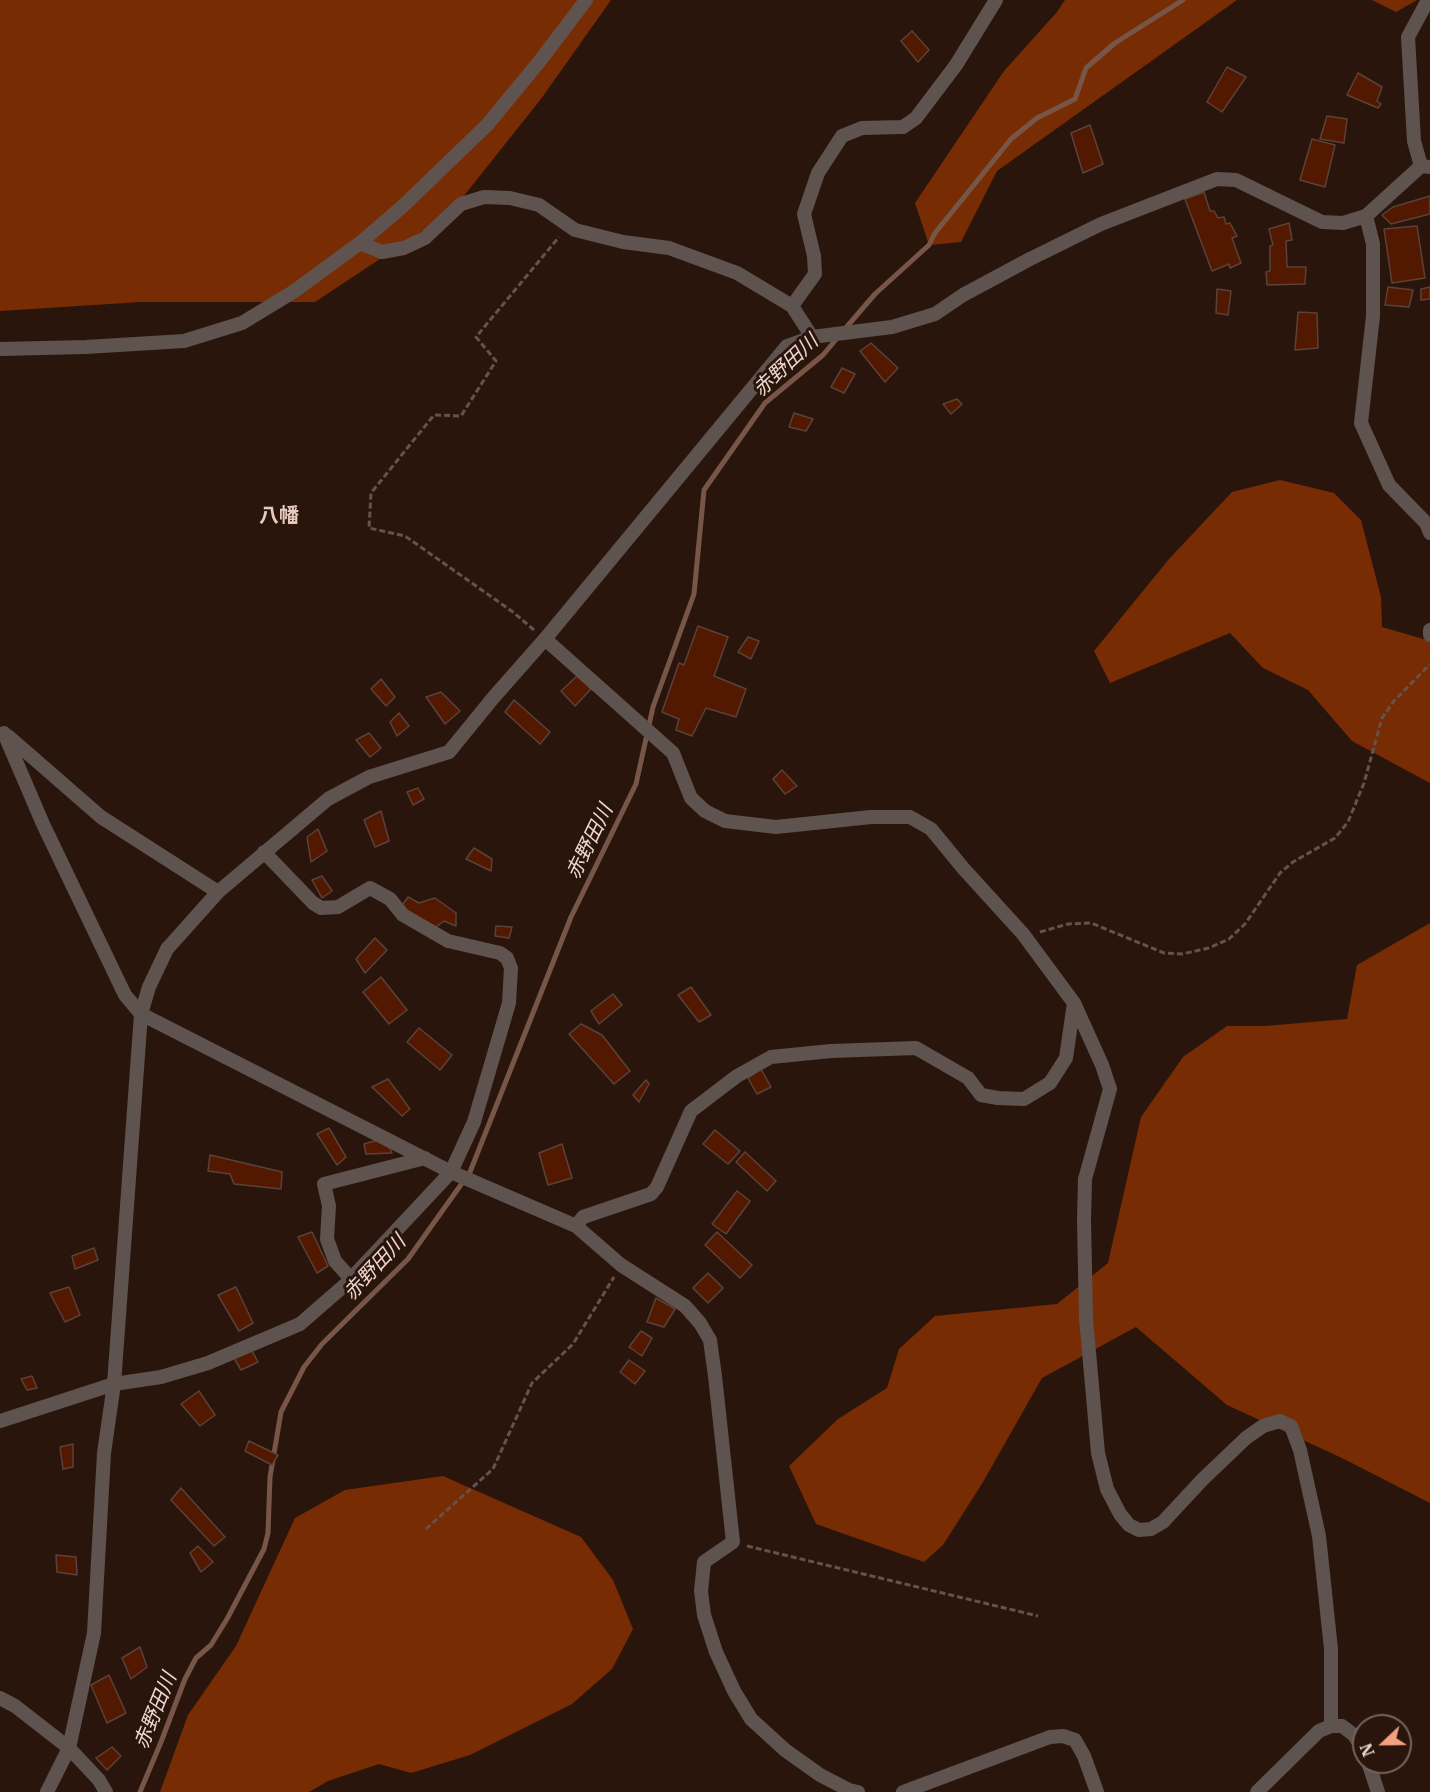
<!DOCTYPE html>
<html>
<head>
<meta charset="utf-8">
<style>
  body { margin:0 }
  #map { position:relative; width:1430px; height:1792px; overflow:hidden; background:#2a150d; font-family:"IBM Plex Serif",serif }
  canvas { display:block }
  .north { position:absolute; left:1352px; top:1714px; width:60px; height:60px; box-sizing:border-box; background:#2a150d; border:2px solid #76635b; border-radius:50%; rotate:248deg; font-size:16px; font-weight:700; line-height:24px; text-align:center; color:#e7d7d1 }
  .north::after { content:''; display:block; margin:auto; width:21px; height:27px; background:#f2a07f; clip-path:polygon(50% 0,100% 100%,50% 72%,0 100%) }
</style>
</head>
<body>
<div id="map">
<canvas width="1430" height="1792"></canvas>
<div class="north">N</div>
</div>
<script>
const context = document.querySelector('canvas').getContext('2d');
context.lineJoin = 'round';
function fill(path, color) { context.fillStyle = color; context.fill(path, 'evenodd'); }
const poly = rows => new Path2D(rows.map(r => 'M' + r).join(''));
function stroke(path, color, width, dash) { context.strokeStyle = color; context.lineWidth = width; context.lineCap = dash ? 'butt' : 'round'; context.setLineDash(dash || []); context.stroke(path); }
function drawText(font, color, halo, rows, align = 'center') {
  context.font = font + ' "IBM Plex Serif","Noto Sans JP",serif'; context.lineWidth = 6; context.setLineDash([]); context.textBaseline = 'middle'; context.strokeStyle = halo; context.fillStyle = color; for (const [text, x, y, turn = 0] of rows) {
    context.save(); context.translate(x, y); context.rotate((+turn || 0) * Math.PI / 180); context.textAlign = isNaN(turn) ? turn : align; if (halo) context.strokeText(text, 0, 0); context.fillText(text, 0, 0); context.restore();
  }
}
fill(poly([
  [0,0,611,0,541,99,451,212,315,302,141,302,0,311],
  [1065,0,1237,0,997,171,961,242,929,245,915,203,1004,71,1057,12],
  [1372,0,1417,0,1396,12],
  [1280,480,1334,493,1361,520,1381,597,1382,627,1430,641,1430,783,1352,741,1308,690,1263,668,1230,633,1110,683,1094,651,1169,559,1232,492],
  [1430,923,1430,1503,1342,1458,1227,1405,1136,1327,1042,1378,983,1482,943,1545,924,1562,816,1524,789,1466,838,1419,887,1388,899,1349,935,1316,1057,1304,1108,1263,1141,1117,1183,1057,1227,1026,1265,1026,1347,1019,1357,965],
  [443,1476,581,1537,613,1580,633,1629,612,1669,572,1704,470,1755,411,1773,379,1764,328,1781,309,1792,160,1792,188,1715,236,1646,295,1518,345,1490]
]), '#782c03');
stroke(poly([
  [844,330,875,294,929,245,935,233,1011,139,1037,118,1075,99,1086,68,1115,43,1183,0],
  [140,1792,161,1742,185,1679,196,1658,211,1645,227,1619,264,1549,268,1533,270,1477,281,1412,304,1367,322,1344,408,1259,470,1172,571,917,636,784,653,707,694,594,704,490,765,403,823,355,838,337]
]), '#785647', 5);
const building = poly([
  [912,31,929,50,918,62,901,41,912,31],
  [1227,67,1246,77,1222,112,1207,102,1227,67],
  [1358,73,1382,87,1377,101,1381,104,1378,108,1347,95,1358,73],
  [1327,116,1347,119,1344,143,1320,139,1327,116],
  [1090,125,1103,164,1083,173,1071,133,1090,125],
  [1312,139,1335,145,1325,187,1300,180,1312,139],
  [1204,192,1210,211,1214,211,1218,218,1224,217,1226,224,1230,223,1237,236,1232,238,1241,263,1230,268,1229,264,1212,271,1185,199,1204,192],
  [1430,196,1430,214,1391,224,1382,215,1393,207,1430,196],
  [1289,223,1292,240,1286,241,1287,267,1306,267,1305,284,1267,285,1266,272,1270,271,1270,246,1273,245,1269,229,1289,223],
  [1417,226,1425,278,1392,283,1384,229,1417,226],
  [1388,287,1413,290,1409,307,1385,305,1388,287],
  [1430,287,1430,299,1421,300,1421,289,1430,287],
  [1217,289,1231,291,1228,315,1216,313,1217,289],
  [1298,312,1317,313,1318,348,1295,350,1298,312],
  [871,343,898,368,885,382,860,351,871,343],
  [842,368,855,374,844,393,831,387,842,368],
  [957,399,962,404,951,414,943,404,957,399],
  [794,413,813,419,806,431,789,427,794,413],
  [698,626,728,637,714,676,746,689,736,717,706,708,692,736,676,730,679,719,662,712,679,663,684,665,698,626],
  [748,637,759,641,751,659,738,652,748,637],
  [577,676,591,689,575,706,561,691,577,676],
  [381,679,395,697,386,706,371,689,381,679],
  [441,692,460,711,445,724,426,697,441,692],
  [514,700,550,732,540,744,505,712,514,700],
  [399,713,409,726,397,736,390,722,399,713],
  [369,733,381,748,370,757,356,740,369,733],
  [782,770,797,786,785,794,773,779,782,770],
  [418,788,424,799,413,805,407,792,418,788],
  [381,811,389,841,375,847,364,820,381,811],
  [318,829,327,851,311,862,307,837,318,829],
  [474,848,492,859,491,871,466,859,474,848],
  [322,876,332,891,322,898,312,880,322,876],
  [408,897,419,903,435,898,456,913,456,926,444,921,432,930,399,910,408,897],
  [496,926,512,927,509,938,495,936,496,926],
  [375,938,387,950,365,973,356,959,375,938],
  [381,977,407,1010,389,1024,363,992,381,977],
  [691,987,711,1015,699,1022,678,995,691,987],
  [613,994,622,1005,599,1024,591,1011,613,994],
  [581,1024,602,1035,630,1071,614,1084,569,1034,581,1024],
  [419,1028,452,1055,440,1070,407,1042,419,1028],
  [761,1069,771,1087,757,1094,748,1078,761,1069],
  [388,1079,410,1109,402,1116,372,1087,388,1079],
  [646,1080,649,1084,639,1102,633,1095,646,1080],
  [329,1128,346,1157,337,1165,317,1134,329,1128],
  [715,1130,740,1151,728,1164,703,1144,715,1130],
  [385,1138,392,1153,366,1154,364,1144,385,1138],
  [562,1144,572,1178,548,1185,539,1153,562,1144],
  [745,1152,776,1181,767,1191,736,1162,745,1152],
  [210,1155,282,1172,281,1189,234,1184,230,1174,208,1171,210,1155],
  [737,1191,750,1201,726,1234,712,1224,737,1191],
  [312,1232,328,1266,317,1273,298,1237,312,1232],
  [717,1232,752,1265,740,1278,705,1245,717,1232],
  [94,1248,98,1260,75,1269,72,1256,94,1248],
  [708,1273,723,1288,708,1303,693,1288,708,1273],
  [69,1287,80,1315,65,1322,50,1293,69,1287],
  [236,1287,253,1323,239,1331,218,1295,236,1287],
  [656,1298,675,1309,664,1327,647,1322,656,1298],
  [641,1331,652,1338,642,1356,629,1347,641,1331],
  [251,1349,258,1362,241,1370,234,1358,251,1349],
  [629,1360,645,1371,635,1384,620,1372,629,1360],
  [32,1376,37,1388,27,1390,21,1379,32,1376],
  [199,1391,215,1415,200,1426,181,1404,199,1391],
  [249,1441,278,1455,272,1465,245,1451,249,1441],
  [73,1444,73,1467,63,1469,60,1447,73,1444],
  [181,1488,225,1537,214,1546,171,1500,181,1488],
  [198,1546,213,1562,201,1572,190,1553,198,1546],
  [56,1555,76,1557,77,1575,57,1572,56,1555],
  [140,1647,147,1667,131,1679,122,1658,140,1647],
  [109,1675,126,1713,107,1723,91,1685,109,1675],
  [112,1747,121,1756,107,1770,96,1758,112,1747]
]);
fill(building, '#521800');
stroke(building, '#5b4239', 1.5);
stroke(poly([
  [534,630,513,612,405,536,369,528,371,493,434,415,461,416,496,361,476,337,559,237],
  [1040,932,1068,924,1091,923,1164,953,1182,954,1209,948,1229,939,1245,924,1280,873,1293,862,1335,838,1348,822,1364,783,1382,718,1394,701,1430,664],
  [426,1529,493,1469,532,1383,573,1344,614,1277],
  [747,1546,1038,1616]
]), '#65524a', 3, [6, 3]);
stroke(poly([
  [1421,166,1414,141,1408,37,1428,0],
  [1366,216,1373,244,1373,316,1361,423,1389,485,1426,523,1430,533],
  [360,243,382,252,404,248,425,238,461,204,484,197,510,198,539,205,575,230,623,242,669,248,737,273,792,306,812,337],
  [792,306,815,274,814,256,804,214,818,173,842,136,862,128,903,127,916,118,956,65,996,0],
  [0,349,86,347,184,341,242,323,293,292,360,243,403,206,487,125,539,62,586,0],
  [1430,630,1430,635],
  [545,639,673,753,691,798,705,811,725,821,776,827,871,817,910,817,931,829,963,868,1023,934,1074,1003,1102,1065,1110,1089,1085,1179,1084,1220,1086,1318,1098,1453,1107,1489,1120,1514,1129,1525,1139,1530,1151,1529,1163,1522,1202,1480,1246,1438,1263,1426,1280,1421,1291,1426,1300,1450,1319,1536,1331,1649,1331,1726],
  [4,733,43,824,125,995,141,1014,451,1172,576,1226,621,1265,685,1306,700,1323,710,1340,715,1376,733,1542,704,1562,701,1591,704,1615,716,1652,734,1691,751,1719,785,1750,820,1775,849,1790,858,1792],
  [8,736,101,817,218,892],
  [576,1226,583,1217,651,1194,657,1187,691,1111,737,1076,771,1057,831,1051,916,1048,968,1078,981,1095,998,1098,1024,1099,1050,1083,1066,1058,1074,1003],
  [351,1279,335,1261,327,1239,329,1206,324,1184,425,1158],
  [0,1421,114,1384,161,1377,208,1363,300,1324,346,1284,451,1172,474,1122,509,1003,511,968,507,958,500,953,448,941,403,915,390,899,370,888,338,907,321,908,313,903,264,852],
  [0,1698,15,1706,69,1748,99,1780,106,1792],
  [1368,1762,1378,1792],
  [47,1792,69,1748,94,1633,104,1453,114,1384,141,1014,149,987,167,949,218,892,328,799,369,777,449,752,493,698,545,639,787,346,812,337,892,327,935,314,963,295,1030,259,1101,224,1217,179,1236,180,1322,222,1343,223,1366,216,1421,166,1430,167],
  [903,1792,1050,1737,1063,1736,1075,1740,1084,1756,1097,1792],
  [1257,1792,1319,1731,1331,1726,1342,1726,1354,1735,1364,1751]
]), '#5f534f', 14);
drawText('italic 20px', '#f0d8cf', '#2a150d', [
  ["赤野田川",786,366,-43],
  ["赤野田川",590,842,-64],
  ["赤野田川",375,1268,-47],
  ["赤野田川",156,1711,-68]
]);
drawText('bold 20px', '#e7c9bd', '#2a150d', [
  ["八幡",279,516]
]);
</script>
</body>
</html>
